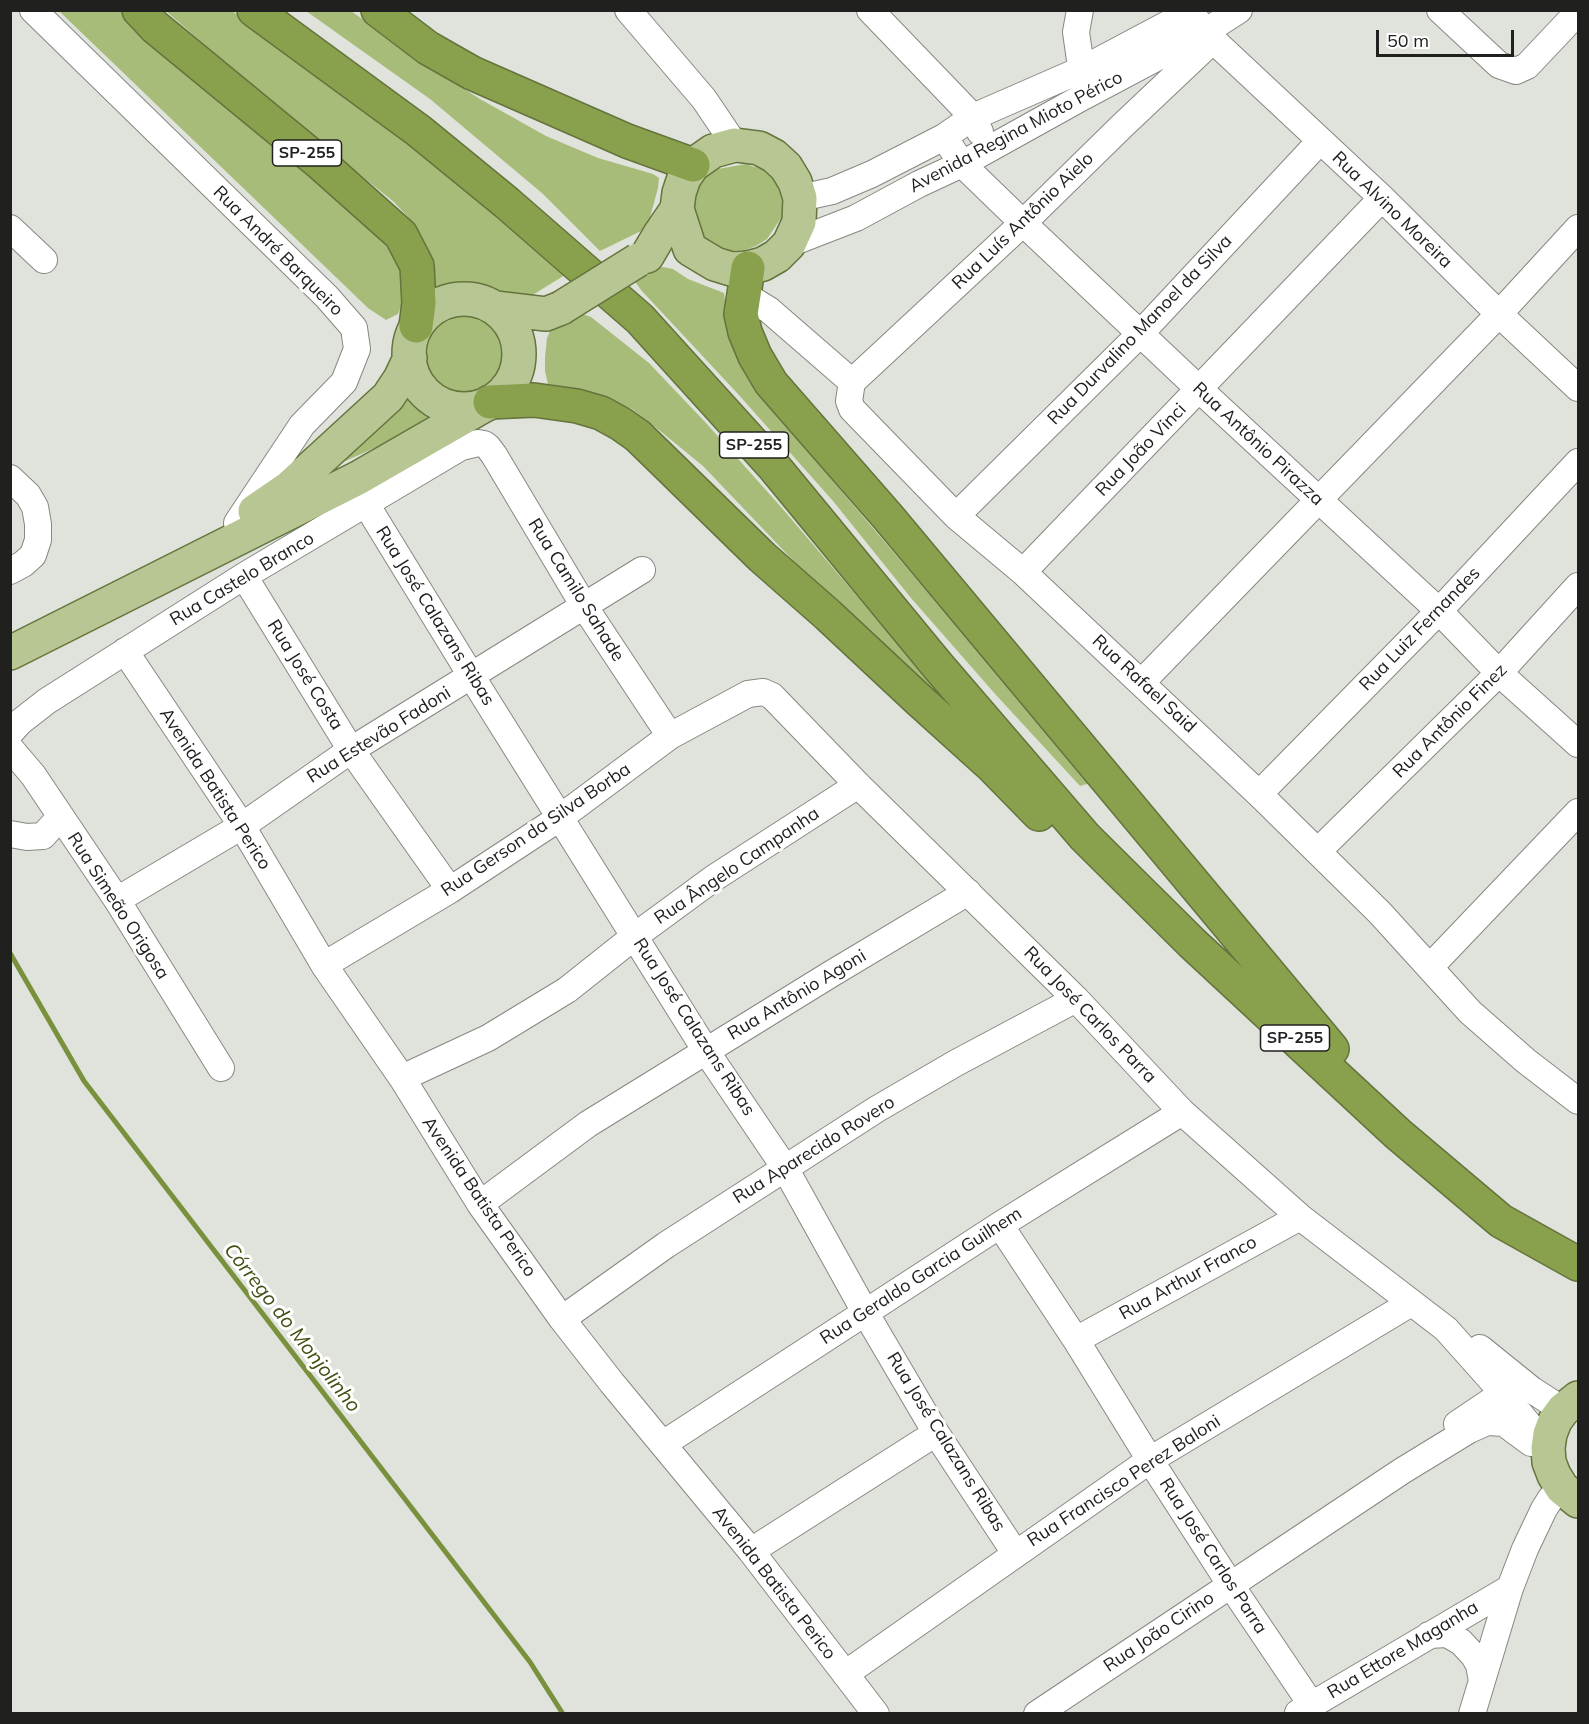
<!DOCTYPE html>
<html>
<head>
<meta charset="utf-8">
<style>
  body { margin:0 }
  #map { position:relative; width:1589px; height:1724px; overflow:hidden; background:#e0e2dc; font-family:Mulish,sans-serif }
  canvas { display:block }
  .frame { position:absolute; inset:0; border:12px solid #20211f; pointer-events:none }
  .scale { position:absolute; left:1376px; top:30px; width:138px; height:27px; box-sizing:border-box; border:3px solid #20211f; border-top:0; padding-left:8px; font-size:18px; line-height:21px; white-space:nowrap; color:#20211f; -webkit-text-stroke:4px #fff; paint-order:stroke }
</style>
</head>
<body>
<div id="map">
<canvas width="1589" height="1724"></canvas>
<div class="frame"></div>
<div class="scale">50 m</div>
</div>
<script>
const context = document.querySelector('canvas').getContext('2d');
context.lineJoin = 'round';
function fill(path, color) { context.fillStyle = color; context.fill(path, 'evenodd'); }
const poly = rows => new Path2D(rows.map(r => 'M' + r).join(''));
function stroke(path, color, width, dash) { context.strokeStyle = color; context.lineWidth = width; context.lineCap = dash ? 'butt' : 'round'; context.setLineDash(dash || []); context.stroke(path); }
function drawText(font, color, halo, rows, align = 'center') {
  context.font = font + ' Mulish,sans-serif'; context.lineWidth = 6; context.setLineDash([]); context.textBaseline = 'middle'; context.strokeStyle = halo; context.fillStyle = color; for (const [text, x, y, turn = 0] of rows) {
    context.save(); context.translate(x, y); context.rotate((+turn || 0) * Math.PI / 180); context.textAlign = isNaN(turn) ? turn : align; if (halo) context.strokeText(text, 0, 0); context.fillText(text, 0, 0); context.restore();
  }
}
fill(poly([
  [59,11,125,11,392,244,401,263,403,301,398,314,386,320,368,308],
  [166,11,232,11,388,125,518,233,565,275,526,299,505,296,479,287,459,286,439,291,433,294,432,267,428,249,419,232,408,217,394,202,271,103],
  [306,11,351,11,425,64,480,99,546,136,598,158,653,174,659,178,658,188,649,221,641,231,600,251,543,194,430,99],
  [746,164,761,169,773,176,781,190,784,202,783,215,767,239,756,246,745,250,727,251,714,249,692,229,695,189,707,175,718,169],
  [663,267,673,269,688,279,724,293,727,315,766,399,843,493,1090,783,1080,786,996,695,911,598,833,501,738,394,641,290,634,280,651,269],
  [577,312,591,317,649,363,706,423,781,507,950,705,940,704,829,598,703,466,659,430,632,409,586,391,548,384,545,371,545,357,547,338,552,326],
  '424 356a41 41 0 1 1 82 0a41 41 0 1 1-82 0Z',
  [402,387,415,403,426,411,441,418,321,472]
]), '#a8bc79');
stroke(poly([
  [10,953,84,1081,530,1662,563,1714]
]), '#79903c', 5);
const minor = poly([
  [33,10,327,297,354,328,357,349,344,382,302,425,237,523],
  [628,10,704,99,735,145],
  [870,10,973,117,980,132],
  [1080,10,1076,32,1080,60,1083,69],
  [1440,10,1499,65,1516,71,1527,66,1578,12],
  [1191,12,1205,32,1213,40,1382,198,1499,314,1578,388],
  [1213,40,1122,126,1023,223,852,382,849,401,852,409,956,516,1023,572,1259,794,1380,913,1470,1012,1526,1061,1578,1101],
  [944,137,962,164,1023,223,1199,389,1439,611,1499,673,1578,744],
  [800,198,832,191,872,174,944,137,973,117,1083,69,1194,10],
  [10,228,44,260],
  [789,244,856,218,919,184,962,164,1079,99,1205,32,1239,10],
  [743,294,769,310,852,382],
  [10,478,28,495,35,507,38,524,38,540,33,555,23,564,10,571],
  [366,504,472,677,706,1051,785,1168,865,1312,936,1433,1015,1553],
  [956,516,1140,334,1320,141],
  [1023,572,1382,198],
  [244,576,351,750,450,890],
  [125,651,242,826,324,965,402,1078,480,1204,562,1319,612,1383,751,1551,876,1714],
  [1142,682,1499,314,1578,228],
  [10,733,20,722,47,701,244,576,461,447,478,443,484,444,488,447,494,455,584,606,670,736],
  [10,748,33,775,117,900,221,1068],
  [1259,794,1439,611,1578,462],
  [10,834,27,837,43,836,60,817],
  [1318,851,1499,673,1578,586],
  [117,900,242,826,351,750,642,570],
  [324,965,450,890,561,817,670,736,748,694,763,692,772,696,858,785,1076,999,1182,1112,1300,1217,1446,1329,1503,1393,1548,1448],
  [1430,967,1578,812],
  [402,1078,488,1038,567,990,635,936,714,878,858,785],
  [480,1204,588,1124,831,974,968,892],
  [1000,1225,1076,1340,1150,1460,1230,1584,1311,1704],
  [562,1319,666,1245,877,1109,956,1063,1076,999],
  [1076,1340,1300,1217],
  [1480,1348,1532,1390,1563,1410],
  [1457,1424,1503,1393,1532,1390],
  [663,1444,1000,1225,1182,1112],
  [751,1551,936,1433],
  [1429,1635,1447,1634,1461,1642,1474,1656,1479,1665,1482,1681],
  [845,1674,1150,1460,1411,1303],
  [1298,1713,1510,1588],
  [1037,1714,1402,1471,1469,1430,1487,1422,1504,1423,1531,1443],
  [1472,1714,1510,1588,1525,1549,1544,1509,1551,1498,1562,1488]
]);
const major = poly([
  [735,145,759,148,774,156,786,167,795,182,800,198,799,222,789,244,777,256,763,264,748,268,731,269,715,264,690,249,677,209,679,193,684,178,693,165,713,151,735,145],
  [647,256,660,234,677,209],
  '409 354a55 55 0 1 1 110 0a55 55 0 1 1-110 0Z',
  [495,308,546,314,561,308],
  [255,511,290,487,388,397,400,379,410,358],
  [10,653,358,478,490,402],
  [1578,1398,1563,1410,1555,1421,1550,1434,1548,1448,1549,1462,1554,1475,1562,1488,1578,1501]
]);
const highway = poly([
  [139,10,155,27,319,162,401,235,417,266,419,303,416,326],
  [254,10,419,131,507,203,640,319,775,468,938,666,1085,837,1192,943,1398,1134,1501,1221,1578,1264],
  [378,10,428,48,472,73,627,141,693,165],
  [748,268,741,314,745,332,755,356,771,383,888,517,1332,1049],
  [490,402,534,400,577,406,601,413,621,424,638,436,762,557,828,615,919,700,992,766,1039,814]
]);
stroke(minor, '#868882', 28);
stroke(major, '#64743c', 36);
stroke(highway, '#64743c', 36);
stroke(minor, '#fff', 26);
stroke(major, '#b8c694', 33);
stroke(highway, '#89a04c', 33);
const majorBridge = poly([
  [561,308,638,260]
]);
stroke(majorBridge, '#64743c', 36, []);
stroke(majorBridge, '#b8c694', 33);
for (const [x, y, w] of [
  [307,153,69],
  [754,445,69],
  [1295,1038,69]
]) { const box = new Path2D(); box.roundRect(x - w / 2, y - 13, w, 26, 4.5); context.fillStyle = '#fff'; context.fill(box); stroke(box, '#20211f', 1.5); }
drawText('bold 16px', '#20211f', null, [
  ["SP-255",307,153],
  ["SP-255",754,445],
  ["SP-255",1295,1038]
]);
drawText('18px', '#20211f', '#fff', [
  ["Avenida Regina Mioto Périco",1016,132,-28],
  ["Rua Alvino Moreira",1392,210,44],
  ["Rua Luís Antônio Aielo",1023,221,-44],
  ["Rua André Barqueiro",278,251,45],
  ["Rua Durvalino Manoel da Silva",1140,330,-46],
  ["Rua Antônio Pirazza",1258,444,43],
  ["Rua João Vinci",1141,450,-46],
  ["Rua Castelo Branco",242,579,-31],
  ["Rua Camilo Sahade",576,590,58],
  ["Rua José Calazans Ribas",435,616,58],
  ["Rua Luiz Fernandes",1420,629,-46],
  ["Rua José Costa",305,675,58],
  ["Rua Rafael Said",1144,684,43],
  ["Rua Antônio Finez",1450,721,-45],
  ["Rua Estevão Fadoni",379,735,-32],
  ["Avenida Batista Perico",215,789,57],
  ["Rua Gerson da Silva Borba",536,830,-34],
  ["Rua Ângelo Campanha",737,866,-34],
  ["Rua Simeão Origosa",118,906,57],
  ["Rua Antônio Agoni",797,995,-31],
  ["Rua José Carlos Parra",1090,1015,46],
  ["Rua José Calazans Ribas",694,1027,57],
  ["Rua Aparecido Rovero",814,1150,-32],
  ["Avenida Batista Perico",479,1197,56],
  ["Rua Geraldo Garcia Guilhem",921,1276,-33],
  ["Rua Arthur Franco",1188,1278,-29],
  ["Rua José Calazans Ribas",946,1442,58],
  ["Rua Francisco Perez Baloni",1124,1481,-33],
  ["Rua José Carlos Parra",1213,1556,57],
  ["Avenida Batista Perico",774,1583,52],
  ["Rua João Cirino",1159,1632,-34],
  ["Rua Ettore Maganha",1403,1650,-31]
]);
drawText('italic 20px', '#415013', '#fff', [
  ["Córrego do Monjolinho",292,1328,52]
]);
</script>
</body>
</html>
